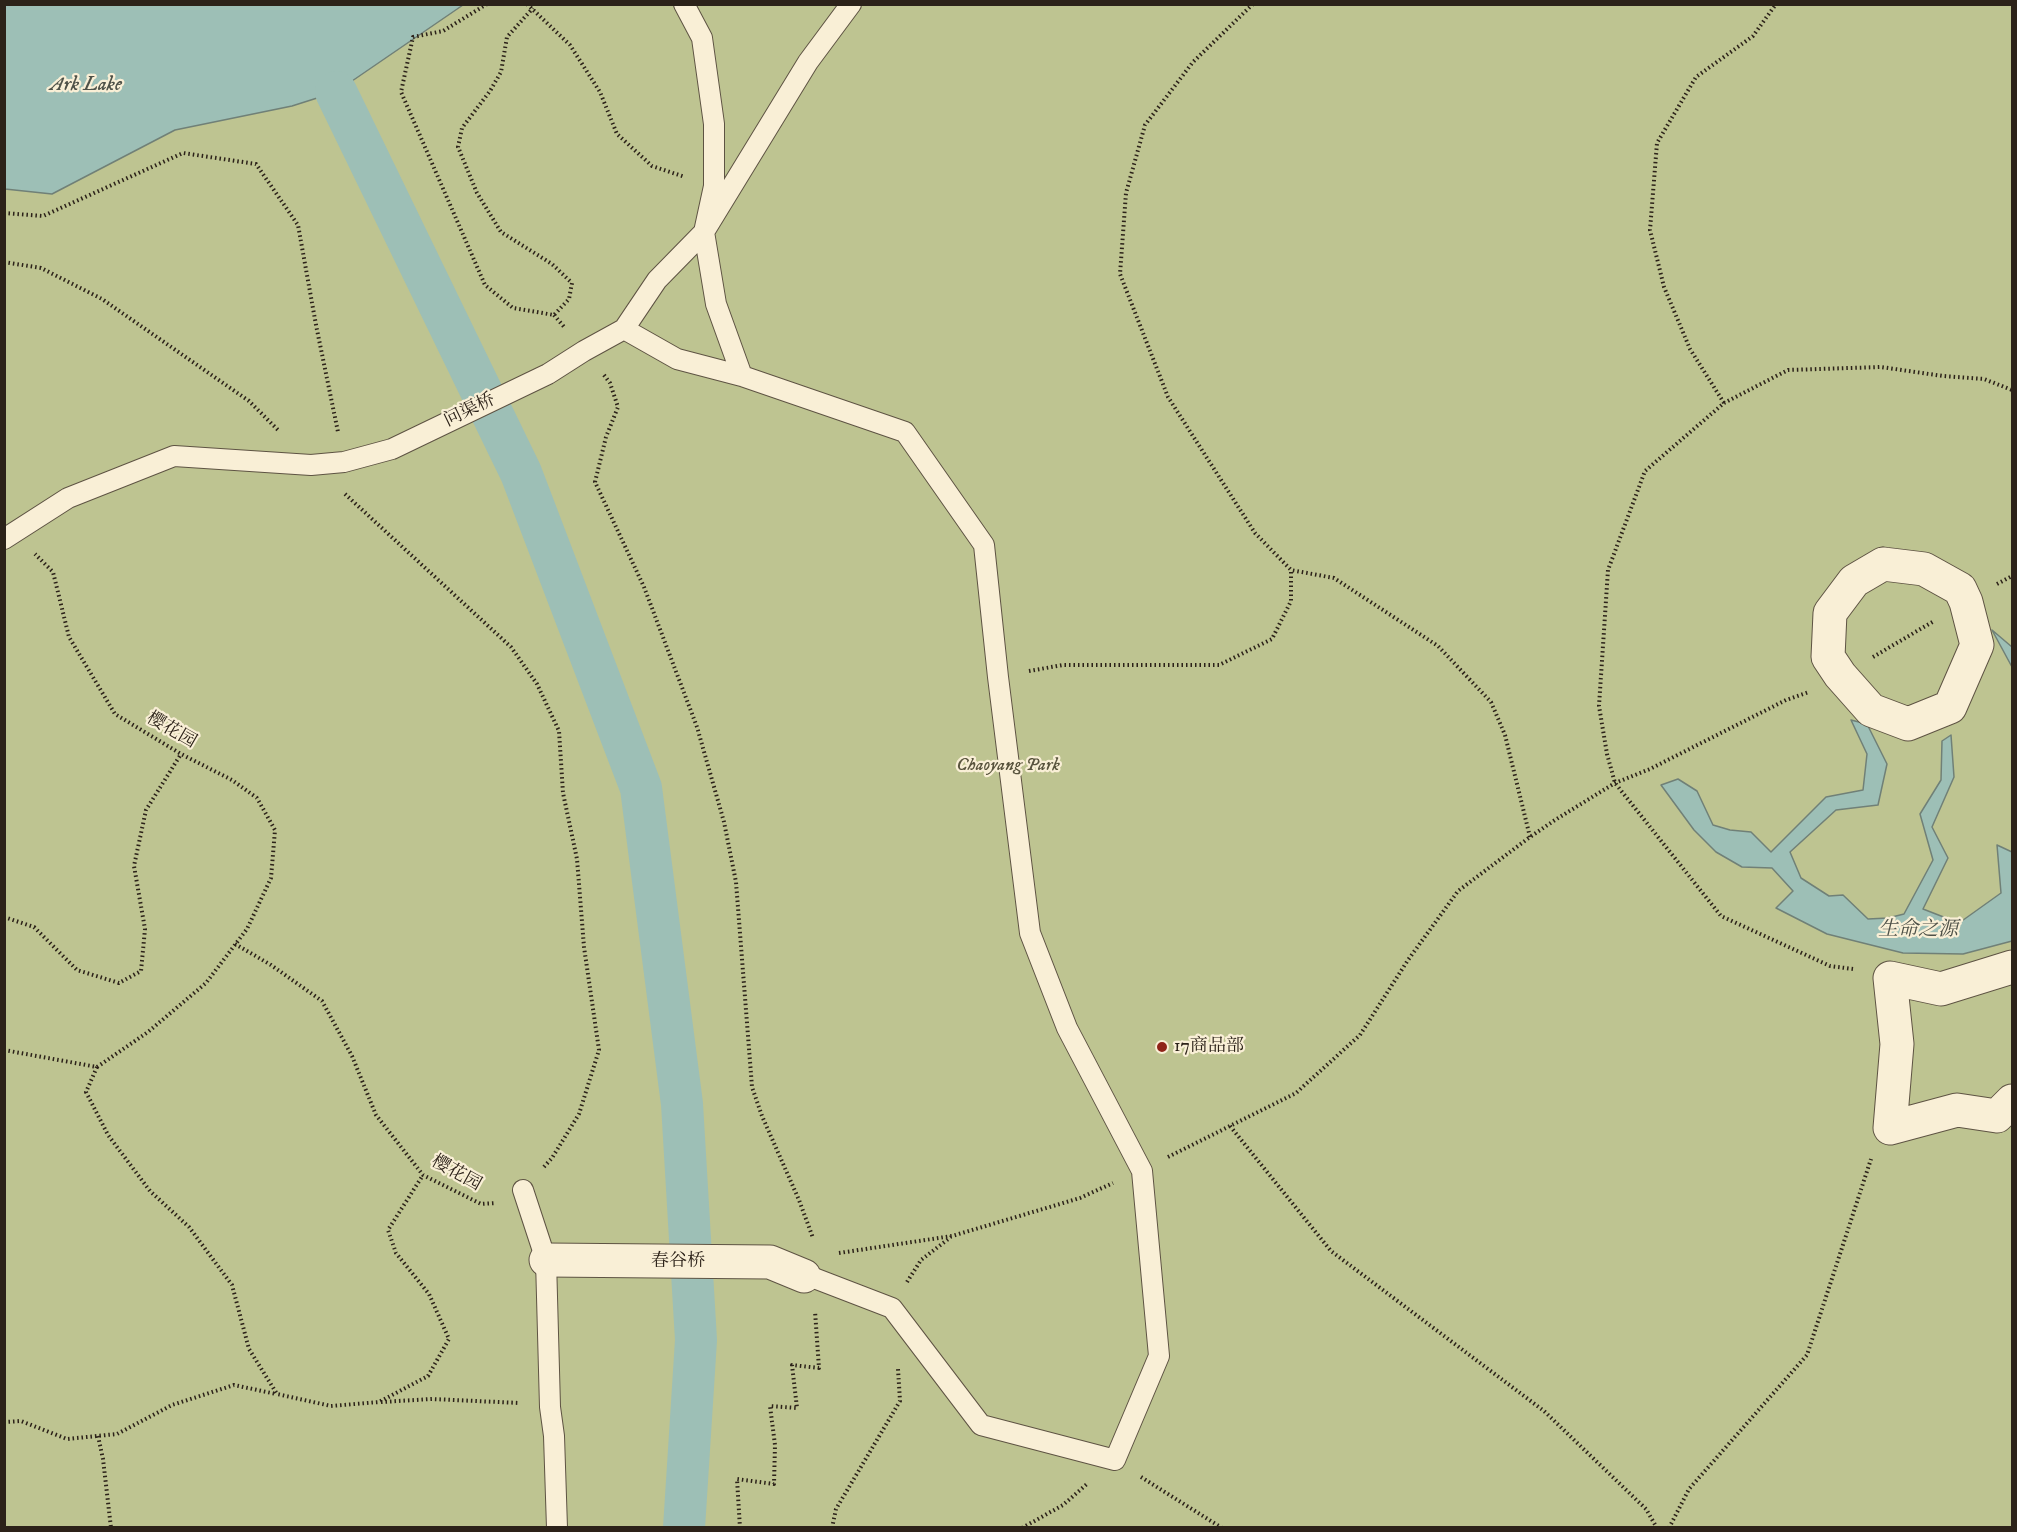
<!DOCTYPE html>
<html>
<head>
<meta charset="utf-8">
<style>
  body { margin:0 }
  #map { position:relative; width:2017px; height:1532px; overflow:hidden; background:#f6e6c0; font-family:"IM FELL DW Pica",serif }
  canvas { display:block }
  .frame { position:absolute; inset:0; border:6px solid #2c2219; pointer-events:none }
</style>
</head>
<body>
<div id="map">
<canvas width="2017" height="1532"></canvas>
<div class="frame"></div>
</div>
<script>
const context = document.querySelector('canvas').getContext('2d');
context.lineJoin = 'round';
function fill(path, color) { context.fillStyle = color; context.fill(path, 'evenodd'); }
const poly = rows => new Path2D(rows.map(r => 'M' + r).join(''));
function stroke(path, color, width, dash) { context.strokeStyle = color; context.lineWidth = width; context.lineCap = dash ? 'butt' : 'round'; context.setLineDash(dash || []); context.stroke(path); }
function drawText(font, color, halo, rows, align = 'center') {
  context.font = font + ' "IM FELL DW Pica","Noto Serif SC",serif'; context.lineWidth = 4.5; context.setLineDash([]); context.textBaseline = 'middle'; context.strokeStyle = halo; context.fillStyle = color; for (const [text, x, y, turn = 0] of rows) {
    context.save(); context.translate(x, y); context.rotate((+turn || 0) * Math.PI / 180); context.textAlign = isNaN(turn) ? turn : align; if (halo) context.strokeText(text, 0, 0); context.fillText(text, 0, 0); context.restore();
  }
}
fill(poly([
  [5,5,2012,5,2012,1527,5,1528]
]), '#bec491');
const water = poly([
  [4,5,5,4,463,5,336,92,292,106,175,130,52,194,5,189,4,5],
  [1992,630,2012,647,2012,667,1992,630],
  [1851,720,1867,724,1887,764,1878,805,1836,810,1790,852,1801,878,1829,896,1843,895,1868,919,1888,918,1904,914,1933,860,1920,814,1941,780,1942,741,1951,735,1954,777,1932,827,1948,858,1923,909,1959,923,2001,893,1997,845,2012,852,2012,941,1963,954,1903,953,1827,934,1776,908,1793,891,1772,868,1742,867,1716,852,1694,830,1661,785,1678,779,1697,791,1713,825,1730,830,1751,832,1771,852,1826,797,1863,790,1867,754,1851,720]
]);
fill(water, '#9dbfb6');
stroke(water, '#708077', 1.5);
stroke(poly([
  [336,92,521,473,641,788,682,1104,696,1340,684,1528]
]), '#9dbfb6', 42);
const lane = poly([
  [684,4,702,38,714,124,714,186,704,232,657,280,624,329,677,359,742,376],
  [4,539,68,498,174,456,311,465,344,462,392,449,548,374,584,351,624,329],
  [523,1190,546,1260,550,1407,554,1436,557,1528],
  [804,1276,814,1278,892,1308,981,1425,1115,1460,1159,1356,1142,1171,1067,1028,1030,933,998,677,984,545,905,432,742,376,716,304,704,232,808,62,851,4]
]);
const street = poly([
  [1883,564,1924,569,1960,589,1966,602,1977,645,1950,707,1908,724,1871,710,1840,675,1828,657,1830,613,1854,581,1883,564],
  [2012,967,1941,989,1890,978,1897,1044,1890,1128,1957,1110,1997,1116,2012,1101],
  [546,1260,770,1262,804,1276]
]);
stroke(lane, '#5e5343', 22);
stroke(street, '#5e5343', 35);
stroke(poly([
  [487,4,443,31,413,37,401,92,485,285,513,308,554,315,569,299,572,283,552,264,501,232,477,193,458,147,462,128,490,91,501,72,507,37,533,8],
  [527,4,570,45,600,92,617,134,652,166,685,177],
  [1253,4,1193,62,1145,125,1126,193,1120,274,1168,397,1255,533,1291,570,1334,578,1438,646,1491,702,1505,735,1530,837],
  [4,213,43,216,183,153,256,164,298,225,316,325,338,432],
  [4,262,41,268,102,299,249,401,279,431],
  [554,315,565,328],
  [604,375,610,383,618,407,606,437,595,482,644,587,697,727,724,822,736,882,752,1087,762,1116,799,1200,813,1238],
  [1724,403,1690,349,1664,287,1650,230,1657,143,1696,77,1753,36,1776,4],
  [345,494,511,647,537,684,559,731,563,793,577,859,584,947,599,1050,579,1114,552,1158,542,1169],
  [1997,584,2012,576],
  [1873,657,1934,621],
  [1029,671,1063,665,1219,665,1272,639,1291,601,1291,570],
  [4,917,34,927,77,970,119,983,141,971,145,929,134,866,146,810,181,754],
  [235,944,271,965,322,1001,352,1056,376,1115,423,1175,481,1204,496,1203],
  [1853,969,1830,966,1721,916,1615,783,1607,754,1599,706,1608,570,1645,471,1724,403,1788,370,1881,367,1943,376,1984,379,2012,390],
  [4,1050,97,1067,148,1032,206,983,247,929,271,878,275,830,257,798,232,780,181,754,115,714,69,637,53,572,35,554],
  [97,1067,86,1092,108,1135,150,1191,189,1227,232,1285,249,1349,277,1394,331,1406,379,1402,428,1376,449,1339,429,1294,396,1253,388,1230,423,1175],
  [1230,1126,1331,1251,1544,1411,1646,1509,1657,1528],
  [1168,1157,1296,1093,1360,1035,1408,960,1458,891,1530,837,1555,820,1615,783,1650,769,1786,700,1809,692],
  [839,1253,952,1236,1080,1198,1113,1183],
  [907,1282,921,1260,951,1237],
  [381,1402,432,1399,520,1403],
  [4,1422,21,1421,67,1439,117,1434,172,1405,234,1385,276,1394],
  [98,1436,103,1459,111,1528],
  [1141,1477,1222,1528],
  [740,1528,737,1479,774,1484,775,1445,770,1406,797,1408,792,1365,819,1368,815,1311],
  [832,1528,836,1509,900,1401,898,1369],
  [1022,1528,1063,1505,1087,1484],
  [1669,1528,1689,1489,1807,1355,1871,1159]
]), '#2c2219', 4, [1.5, 3]);
stroke(lane, '#f9efd6', 20);
stroke(street, '#f9efd6', 33);
for (const [x, y, r, color] of [
  [1162,1047,6,"#8f2418"]
]) { const dot = new Path2D(); dot.arc(x, y, r, 0, 2 * Math.PI); context.fillStyle = color; context.fill(dot); stroke(dot, '#f9efd6', 2); }
drawText('18px', '#2c2219', '#f9efd6', [
  ["问渠桥",470,411,-26],
  ["樱花园",171,731,30],
  ["樱花园",456,1174,29],
  ["春谷桥",678,1262]
]);
drawText('italic 18px', '#58533d', '#f9efd6', [
  ["Chaoyang Park",1008,766]
]);
drawText('18px', '#2c2219', '#f9efd6', [
  ["17商品部",1174,1047]
], 'left');
drawText('italic 20px', '#4e5148', '#f9efd6', [
  ["Ark Lake",86,86],
  ["生命之源",1918,931]
]);
</script>
</body>
</html>
